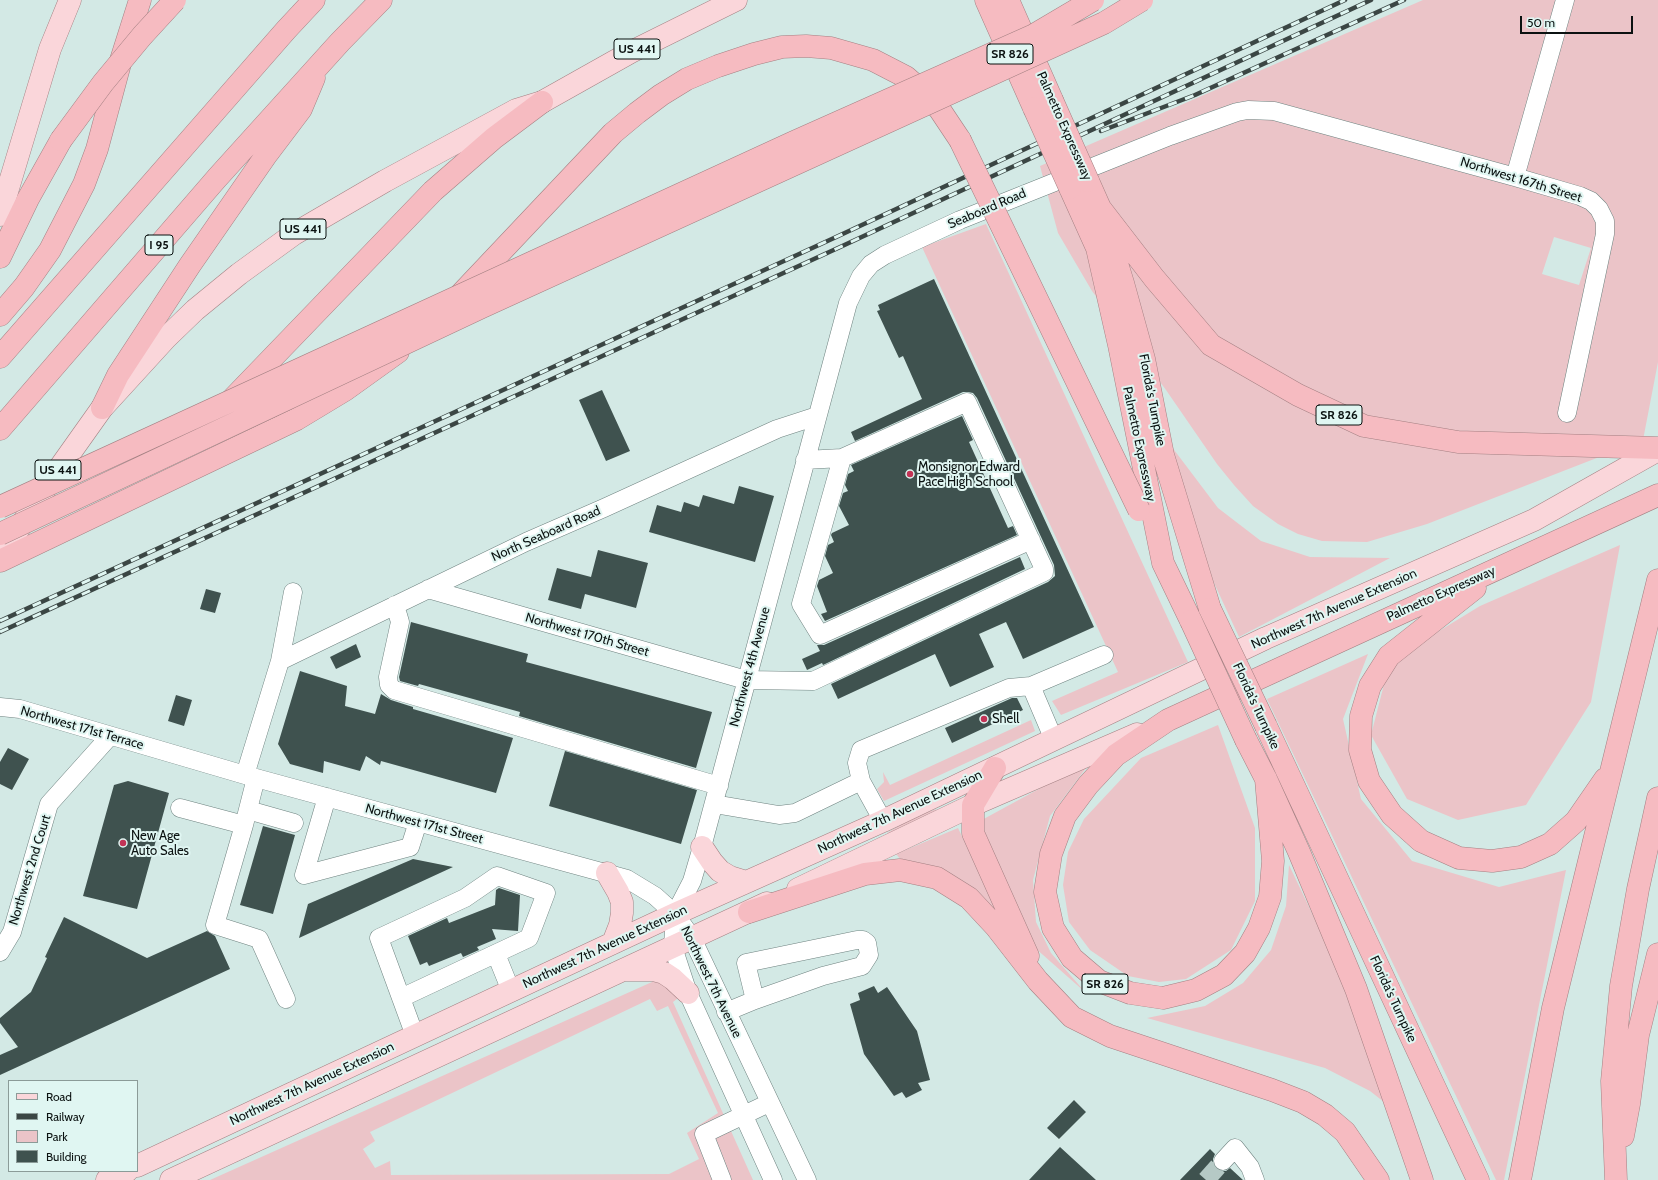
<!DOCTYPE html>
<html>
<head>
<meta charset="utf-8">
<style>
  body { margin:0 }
  #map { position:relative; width:1658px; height:1180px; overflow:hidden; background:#d3e9e5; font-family:Cabin,sans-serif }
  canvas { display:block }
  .legend { position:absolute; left:8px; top:1080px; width:130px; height:92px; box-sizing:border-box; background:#e0f6f2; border:1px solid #8b9b98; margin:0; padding:5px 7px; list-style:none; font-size:12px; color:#0b1211 }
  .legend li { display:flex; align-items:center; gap:8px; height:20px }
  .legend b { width:20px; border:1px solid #8b9b98 }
  .scale { position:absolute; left:1520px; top:16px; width:113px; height:18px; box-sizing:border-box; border:2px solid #0b1211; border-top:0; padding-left:5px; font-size:12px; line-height:14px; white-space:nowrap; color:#0b1211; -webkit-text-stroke:3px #e0f6f2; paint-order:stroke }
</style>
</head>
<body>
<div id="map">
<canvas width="1658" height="1180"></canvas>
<ul class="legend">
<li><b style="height:5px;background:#fad6da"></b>Road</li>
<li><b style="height:5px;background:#3b4644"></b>Railway</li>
<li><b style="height:11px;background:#ebc4c8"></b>Park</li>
<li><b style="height:11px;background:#3f524f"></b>Building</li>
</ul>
<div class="scale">50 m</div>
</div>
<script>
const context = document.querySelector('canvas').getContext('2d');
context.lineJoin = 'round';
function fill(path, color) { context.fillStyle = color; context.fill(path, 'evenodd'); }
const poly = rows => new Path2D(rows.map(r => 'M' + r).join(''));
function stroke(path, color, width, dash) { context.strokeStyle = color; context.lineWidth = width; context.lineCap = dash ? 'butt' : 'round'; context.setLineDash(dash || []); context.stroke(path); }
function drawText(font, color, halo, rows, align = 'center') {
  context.font = font + ' Cabin,sans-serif'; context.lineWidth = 4; context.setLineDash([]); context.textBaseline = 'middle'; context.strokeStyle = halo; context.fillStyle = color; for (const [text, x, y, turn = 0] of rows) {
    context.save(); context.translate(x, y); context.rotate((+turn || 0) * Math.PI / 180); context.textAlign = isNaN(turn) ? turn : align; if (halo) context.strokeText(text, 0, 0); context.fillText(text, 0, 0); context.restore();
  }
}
fill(poly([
  [1423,0,1658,0,1658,362,1643,440,1427,524,1367,542,1322,541,1298,534,1278,524,1253,506,1234,485,1217,464,1166,390,1092,291,1058,233,1040,166],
  [1554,237,1591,248,1579,285,1542,274],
  [986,224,1188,662,1061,715,1052,701,1118,672,922,247],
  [1119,377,1218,508,1261,541,1310,557,1390,558,1239,637],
  [1620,545,1591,702,1526,805,1458,820,1407,799,1371,735,1390,661,1480,606],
  [1368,654,1343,719,1361,799,1412,861,1499,887,1566,870,1504,1180,1496,1180,1267,699],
  [1031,720,1035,731,884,801,877,789,884,782,883,772,890,785],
  [1218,725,1255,828,1255,901,1231,950,1186,979,1159,982,1128,976,1090,950,1069,922,1063,885,1068,852,1084,819,1141,758],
  [1092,760,1050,816,1033,880,1036,922,1051,953,1085,992,1034,947,980,821],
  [937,809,928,819,893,836,887,833,917,815],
  [958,828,1003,921,901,860,896,854],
  [1289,865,1413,1125,1370,1091,1325,1068,1147,1018,1205,1006,1243,983,1271,950,1286,906],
  [657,981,677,994,677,999,673,1002,753,1180,210,1180,652,982],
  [650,999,657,1011,668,1006,718,1113,687,1133,699,1159,669,1174,391,1175,390,1161,375,1168,363,1149,375,1141,370,1132]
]), '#ebc4c8');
fill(poly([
  [934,279,1094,627,1023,659,1006,622,979,634,994,667,950,687,935,654,838,699,831,684,1048,582,1055,576,1054,565,977,398,973,393,968,392,963,392,855,441,851,432,922,399,903,356,899,358,877,311,880,310,878,305],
  [602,390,630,451,606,461,579,400],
  [962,416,973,440,969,442,1008,528,1013,526,1017,535,825,621,821,614,827,612,817,586,819,580,833,573,825,556,828,545,834,542,831,535,832,533,849,525,839,506,843,493,848,491,845,485,848,474,854,471,851,465],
  [739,486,774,496,755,562,649,532,657,505,681,512,684,502,699,507,703,495,734,504],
  [598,550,648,563,636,608,585,594,581,609,548,600,557,568,591,577],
  [1020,557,1025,569,823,665,822,663,807,670,802,659,820,651,817,645,824,645],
  [206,589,221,593,215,613,200,609],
  [411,622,528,654,526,662,712,712,696,768,519,716,520,712,419,684,418,686,400,681,399,677],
  [356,644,361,657,336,669,330,657],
  [300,671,347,686,345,706,375,714,381,694,391,700,413,707,413,709,513,738,496,793,381,761,380,765,366,756,360,771,324,761,323,773,290,764,278,744],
  [176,695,192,700,184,726,168,721],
  [1012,698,1017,698,1023,710,952,743,945,728],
  [8,748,29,759,12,790,0,784,0,762],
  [565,751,697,790,681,844,549,806],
  [128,781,169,793,137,909,83,896,114,785],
  [263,826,295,835,273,914,240,905],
  [413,859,453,867,299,938,308,904],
  [499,888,520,895,518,931,492,929,496,939,477,947,479,950,463,957,461,953,429,966,427,962,420,965,408,936,447,918,449,923,495,905,496,890],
  [64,917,147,958,207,931,215,936,230,969,0,1075,0,1055,18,1047,0,1023,0,1018,31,992,47,958,45,957],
  [874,986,878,993,887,987,917,1031,930,1080,918,1083,922,1090,906,1098,902,1092,894,1096,864,1054,850,1004,860,1000,858,993],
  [1074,1100,1086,1112,1059,1139,1047,1128],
  [1060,1147,1096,1180,1029,1180],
  [1210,1149,1215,1154,1213,1159,1213,1164,1216,1168,1221,1171,1226,1171,1230,1168,1243,1180,1180,1180]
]), '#3f524f');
stroke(poly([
  [1206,1180,1223,1161]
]), '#b5c9c5', 18, [18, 9]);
const minor = poly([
  [1515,177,1565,0],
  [805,460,842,458],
  [428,589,746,680,813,681,1044,572,1044,569,967,402,842,458,801,604,820,635,1031,540],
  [395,605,400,622,388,677,389,685,394,690,719,786],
  [280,661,526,542,604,508,777,429,817,416],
  [1031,686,1054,740],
  [0,707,20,709,245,775,627,879,655,896,675,914,692,938,807,1180],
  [245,775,280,661,293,592],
  [714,804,779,815,795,813,861,781],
  [180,808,244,825,256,778],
  [248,810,294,823],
  [883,821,861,781,857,763,861,750,1009,688,1031,686,1104,655],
  [244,825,215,925,259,939,286,999],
  [304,875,410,847,418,822],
  [304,875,327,797],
  [0,952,12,932,49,804,110,736],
  [496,954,511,991],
  [401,998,529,938,546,893,497,876,465,898,379,938,415,1036],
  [726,1012,755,1000,746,963,857,940,863,940,867,943,869,955,862,966,823,976,755,1000],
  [1223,1161,1235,1148,1250,1167,1255,1180],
  [722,1180,704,1134,769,1103],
  [773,1180,688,993,673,947,675,914,692,881,702,847,848,303,861,276,871,264,885,255,960,220,1170,136,1237,112,1248,110,1274,111,1515,177,1580,196,1591,201,1599,209,1605,221,1605,234,1567,413]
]);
const major = poly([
  [0,215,50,49,70,0],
  [0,557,53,477,102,408,166,338,195,310,239,274,294,234,385,181,516,110,542,102,631,52,736,0],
  [702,847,712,862,720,871,730,877,746,882],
  [607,873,618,892,622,902,622,913,620,925,613,943],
  [798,889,973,805,1137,734],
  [627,970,653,970,664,973,673,979,688,993],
  [137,1166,675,914,883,821,1266,638,1534,520,1658,450],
  [107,1180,127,1171],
  [171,1180,767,903]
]);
const highway = poly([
  [986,0,1034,108],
  [1008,0,1052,100],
  [1088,181,1100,208,1123,283,1144,359,1163,455,1210,609],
  [1070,188,1097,248,1119,345,1163,563,1191,621],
  [1100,208,1154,278,1211,345,1298,395,1364,426,1458,442,1658,448],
  [0,257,28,199,61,140],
  [460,295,613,133,637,113,661,95,687,79,718,66,754,54,782,47,806,46,831,48,873,60,906,77,929,97,940,110,960,140],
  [0,315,24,287,50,250,84,184,97,149,121,60,140,0],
  [0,357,286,30,314,0],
  [102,408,118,375,190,265,267,154,301,109,314,78],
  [0,429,217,178,340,42,381,0],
  [182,445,221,411,433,191,494,138,542,102],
  [0,561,297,419,345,390,398,352],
  [1475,588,1389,656,1370,686,1361,716,1360,750,1369,781,1392,815,1421,841,1459,858,1492,861,1521,857,1550,844,1576,821,1605,779],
  [1266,726,1478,1180],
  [1246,740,1266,779,1299,852,1356,989,1422,1180],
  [995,768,973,805,973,833,1028,956],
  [1266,779,1273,861,1270,897,1259,928,1245,953,1224,975,1196,990,1163,998,1130,993,1099,981,1072,958,1053,928,1045,892,1051,854,1065,816,1088,785,1116,755,1168,720,1658,495],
  [749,912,865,874,900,870,937,878,969,898,996,927,1038,981,1072,1017,1110,1036,1272,1090,1303,1102,1325,1115,1345,1132,1378,1180],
  [1623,1136,1629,1104,1638,1035,1658,954],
  [1520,1180,1553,1008,1658,580],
  [1616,1180,1612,1081,1621,986,1638,889,1658,798]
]);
stroke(minor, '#6f8380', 19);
stroke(major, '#a48083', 23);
stroke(highway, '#a48083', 23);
stroke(minor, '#fff', 18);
stroke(major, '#fad6da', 22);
stroke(highway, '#f6bbc1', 22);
const rail = poly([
  [1101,131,1195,95,1404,0],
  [0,621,834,238,1345,0],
  [0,632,838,248,1371,0]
]);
stroke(rail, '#3b4644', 4.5);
stroke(rail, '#e0f6f2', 3, [9]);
const highwayBridge = poly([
  [1052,100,1088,181],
  [1034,108,1070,188],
  [61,140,103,83,142,36,175,0],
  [960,140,1139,510],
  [0,507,794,142,1034,35,1093,0],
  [0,534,482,307,1104,23,1142,0],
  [1210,609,1266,726],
  [1191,621,1246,740]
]);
stroke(highwayBridge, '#a48083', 23, []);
stroke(highwayBridge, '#f6bbc1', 22);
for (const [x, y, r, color] of [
  [910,474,4,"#c33356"],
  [984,719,4,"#c33356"],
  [123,843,4,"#c33356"]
]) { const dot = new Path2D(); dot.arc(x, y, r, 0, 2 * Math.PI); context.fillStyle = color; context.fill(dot); stroke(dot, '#e0f6f2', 1.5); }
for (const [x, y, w] of [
  [637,49,46],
  [1010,54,46],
  [303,229,46],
  [159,245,28],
  [1339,415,46],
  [58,470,46],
  [1105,984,46]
]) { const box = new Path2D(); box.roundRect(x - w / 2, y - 10, w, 20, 3); context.fillStyle = '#e0f6f2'; context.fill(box); stroke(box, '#0b1211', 1); }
drawText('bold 12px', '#0b1211', null, [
  ["US 441",637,49],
  ["SR 826",1010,54],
  ["US 441",303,229],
  ["I 95",159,245],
  ["SR 826",1339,415],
  ["US 441",58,470],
  ["SR 826",1105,984]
]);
drawText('13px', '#0b1211', '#e0f6f2', [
  ["Palmetto Expressway",1064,126,66],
  ["Northwest 167th Street",1521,180,17],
  ["Seaboard Road",987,209,-23],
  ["Florida's Turnpike",1152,400,79],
  ["Palmetto Expressway",1139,444,78],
  ["North Seaboard Road",546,534,-24],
  ["Palmetto Expressway",1441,594,-24],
  ["Northwest 7th Avenue Extension",1334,609,-24],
  ["Northwest 170th Street",587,635,16],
  ["Northwest 4th Avenue",750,667,-75],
  ["Florida's Turnpike",1256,706,65],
  ["Northwest 171st Terrace",82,728,16],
  ["Northwest 7th Avenue Extension",900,812,-25],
  ["Northwest 171st Street",424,824,15],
  ["Northwest 2nd Court",30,870,-73],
  ["Northwest 7th Avenue Extension",605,947,-25],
  ["Northwest 7th Avenue",711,982,64],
  ["Florida's Turnpike",1393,999,65],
  ["Northwest 7th Avenue Extension",312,1084,-25]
]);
drawText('13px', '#0b1211', '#e0f6f2', [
  ["Monsignor Edward",918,467],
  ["Pace High School",918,482],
  ["Shell",992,719],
  ["New Age",131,836],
  ["Auto Sales",131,851]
], 'left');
</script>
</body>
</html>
